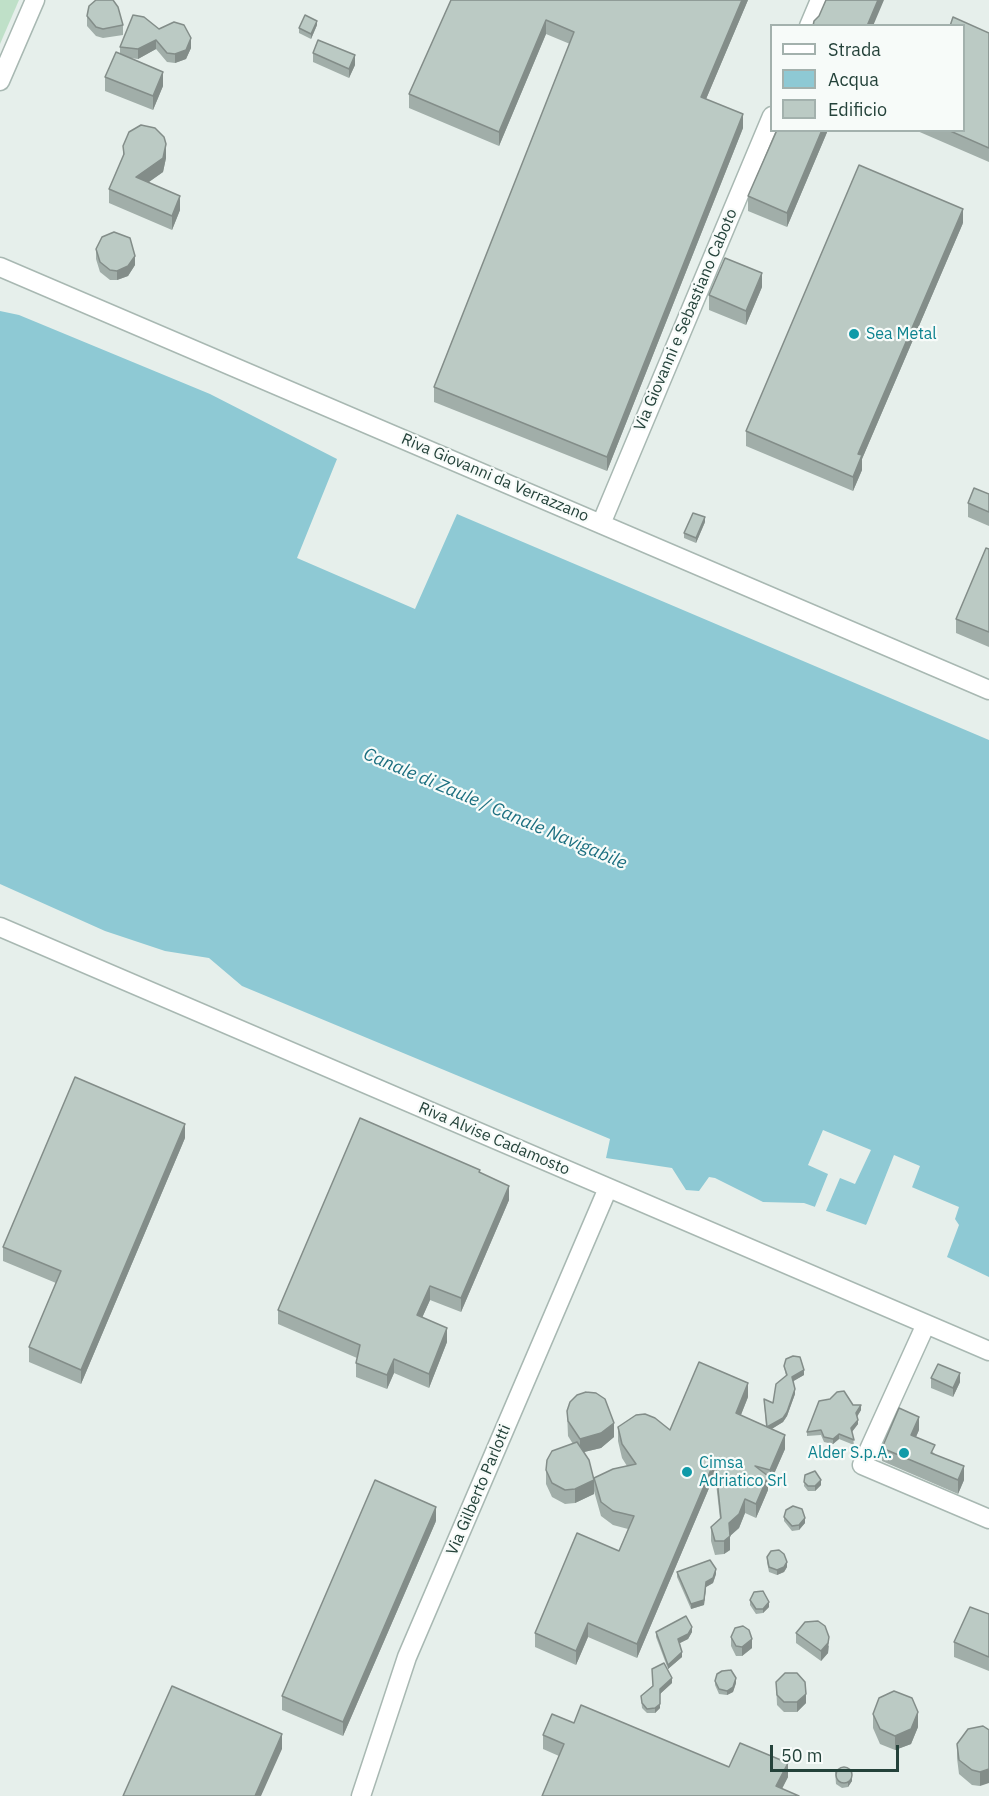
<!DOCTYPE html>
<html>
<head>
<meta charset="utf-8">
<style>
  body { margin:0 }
  #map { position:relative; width:989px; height:1796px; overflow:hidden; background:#e6efeb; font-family:"IBM Plex Sans",sans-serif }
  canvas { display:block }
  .legend { position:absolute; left:770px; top:24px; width:195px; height:108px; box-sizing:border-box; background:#f7fbf9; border:2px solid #a3b1ad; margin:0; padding:8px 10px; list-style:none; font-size:18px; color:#24423a }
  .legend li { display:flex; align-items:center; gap:12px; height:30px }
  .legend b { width:30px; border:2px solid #a3b1ad }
  .scale { position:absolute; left:770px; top:1745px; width:129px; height:27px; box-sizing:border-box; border:3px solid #24423a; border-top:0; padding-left:8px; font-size:18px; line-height:21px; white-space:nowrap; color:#24423a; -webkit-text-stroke:4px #f7fbf9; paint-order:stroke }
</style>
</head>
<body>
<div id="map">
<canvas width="989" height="1796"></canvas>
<ul class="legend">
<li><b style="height:8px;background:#fff"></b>Strada</li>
<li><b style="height:16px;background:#8ec9d4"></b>Acqua</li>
<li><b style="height:16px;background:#bbcac4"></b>Edificio</li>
</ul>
<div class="scale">50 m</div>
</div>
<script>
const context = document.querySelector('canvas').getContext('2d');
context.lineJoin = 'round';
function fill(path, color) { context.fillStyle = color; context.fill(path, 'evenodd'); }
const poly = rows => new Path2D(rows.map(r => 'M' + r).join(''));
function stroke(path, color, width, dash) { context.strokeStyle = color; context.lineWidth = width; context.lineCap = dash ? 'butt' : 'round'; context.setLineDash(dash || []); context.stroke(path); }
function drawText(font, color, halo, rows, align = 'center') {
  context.font = font + ' "IBM Plex Sans",sans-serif'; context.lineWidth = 4.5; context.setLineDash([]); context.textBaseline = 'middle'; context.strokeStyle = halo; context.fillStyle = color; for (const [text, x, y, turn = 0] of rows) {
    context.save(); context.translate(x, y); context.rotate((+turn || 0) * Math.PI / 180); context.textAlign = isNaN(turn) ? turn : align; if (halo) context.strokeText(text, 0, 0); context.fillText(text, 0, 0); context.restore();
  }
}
fill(poly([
  [0,0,19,0,0,44]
]), '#bfe0c8');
fill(poly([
  [0,311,19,315,210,394,337,459,297,558,415,609,457,514,989,740,989,1277,947,1257,959,1225,955,1219,959,1207,895,1180,882,1194,873,1217,866,1225,804,1203,763,1202,715,1178,709,1177,699,1191,686,1190,672,1168,606,1158,610,1139,242,986,209,958,165,951,105,931,0,884]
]), '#8ec9d4');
fill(poly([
  [823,1130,871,1150,855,1184,840,1178,825,1213,814,1209,828,1174,808,1165],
  [894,1155,920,1166,911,1190,897,1184,894,1193,884,1196,876,1219,865,1228]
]), '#e6efeb');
const minor = poly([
  [809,26,820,0],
  [0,81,35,0],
  [0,267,989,690],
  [601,524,772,116],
  [0,927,989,1351],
  [926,1324,862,1465,989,1519],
  [361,1796,407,1657,608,1188]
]);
stroke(minor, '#a8b8b2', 21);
stroke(minor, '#fff', 18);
fill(poly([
  [451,0,748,0,706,99,743,128,607,471,434,402,434,387,570,44,546,34,499,146,409,108,409,94],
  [87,16,123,25,123,35,103,38,96,36,87,26],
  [317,25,311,39,299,33,299,28],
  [159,29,191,48,186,59,175,63,167,62,156,49,138,59,130,58,163,86,153,110,105,91,105,77,120,53,120,47],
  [989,33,989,162,915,130,963,130],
  [313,53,355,65,349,78,313,62],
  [828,130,787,227,748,211,748,196],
  [123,146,166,158,163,172,149,182,180,210,172,230,109,203,109,189,123,157],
  [963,223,862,459,862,470,853,491,746,446,746,431],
  [96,249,135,265,128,276,117,280,110,280,100,272,96,259],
  [762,287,746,325,709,310,709,295],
  [989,494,989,526,968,517,968,503],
  [705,522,696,543,684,538,684,533],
  [989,549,989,647,956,633,956,619],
  [185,1138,81,1384,29,1362,29,1347,56,1283,3,1261,3,1247],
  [480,1172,509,1200,461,1312,430,1300,422,1318,447,1342,429,1388,394,1373,387,1389,356,1377,356,1363,357,1358,278,1324,278,1310],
  [784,1366,804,1375,793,1381,795,1394,787,1416,783,1422,771,1429,785,1449,770,1483,768,1483,768,1490,756,1518,745,1513,739,1528,730,1536,730,1550,724,1554,715,1555,711,1541,711,1527,720,1519,715,1474,637,1658,588,1637,576,1665,535,1647,535,1633,619,1551,628,1529,613,1525,601,1516,594,1491,594,1478,627,1466,622,1458,618,1441,618,1427,670,1430,748,1397,741,1415,766,1427,764,1399,773,1403,786,1376],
  [931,1378,960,1382,953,1397,931,1388],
  [853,1405,861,1410,857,1417,858,1424,852,1432,854,1445,839,1439,833,1444,824,1442,821,1435,807,1436,807,1432],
  [567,1411,614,1437,601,1448,584,1452,594,1494,575,1503,565,1504,552,1497,546,1484,546,1470,573,1444,568,1436],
  [919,1430,916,1437,964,1480,958,1494,882,1461,882,1448],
  [805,1475,821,1485,815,1491,808,1491,804,1486],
  [784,1517,805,1523,799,1530,792,1531,784,1521],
  [436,1521,343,1736,282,1710,282,1696],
  [767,1557,787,1567,784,1572,777,1575,769,1572,767,1562],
  [677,1572,716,1574,713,1583,706,1587,704,1605,691,1609,677,1577],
  [750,1600,769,1607,763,1613,756,1614,750,1605],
  [989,1614,989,1671,954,1657,954,1642],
  [656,1632,692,1632,688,1639,680,1643,682,1657,668,1669,656,1637],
  [796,1633,829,1646,828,1653,821,1661,796,1643],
  [731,1637,752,1648,742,1656,736,1656,731,1646],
  [715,1681,736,1683,733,1692,727,1695,719,1694,715,1685],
  [776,1682,806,1703,797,1712,784,1712,777,1705],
  [672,1683,660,1694,660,1708,655,1713,647,1713,642,1708,641,1696,652,1686],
  [873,1714,918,1727,911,1744,895,1750,880,1744,873,1728],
  [574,1723,729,1767,788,1777,782,1789,559,1756,543,1749,543,1735],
  [983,1726,980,1786,972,1785,959,1774,957,1758,957,1744],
  [835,1771,852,1781,848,1787,842,1788,836,1784]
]), '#a1aea9');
fill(poly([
  [742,0,748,0,701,111,701,97],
  [878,0,884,0,873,26,867,26],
  [546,20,546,34,499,146,499,132],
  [317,21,317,25,311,39,311,34],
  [191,38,191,48,186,59,175,63,175,54],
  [156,40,156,49,138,59,138,49],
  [355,55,355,65,349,78,349,69],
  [163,72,163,86,153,110,153,96],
  [743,114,743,128,607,471,607,457],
  [822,130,828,130,787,227,787,213],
  [166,144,166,158,163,172,136,191,136,177],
  [180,196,180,210,172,230,172,216],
  [963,209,963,223,862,459,862,470,853,491,853,477,858,454],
  [135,256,135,265,128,276,117,280,117,271],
  [762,273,762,287,746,325,746,311],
  [705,517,705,522,696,543,696,538],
  [185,1124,185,1138,81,1384,81,1370],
  [509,1186,509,1200,461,1312,461,1298],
  [430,1286,430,1300,417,1329,417,1315],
  [447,1328,447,1342,429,1388,429,1374],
  [394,1359,394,1373,387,1389,387,1375],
  [804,1370,804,1375,792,1382,792,1377],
  [960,1373,960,1382,953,1397,953,1388],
  [748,1383,748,1397,736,1427,736,1413],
  [795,1389,795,1394,787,1416,783,1422,767,1432,767,1427],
  [861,1405,861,1410,856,1418,856,1413],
  [919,1417,919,1430,911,1448,911,1435],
  [858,1420,858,1424,851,1433,851,1428],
  [614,1423,614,1437,601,1448,580,1453,580,1439],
  [839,1434,839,1439,833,1444,833,1439],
  [785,1435,785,1449,770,1483,770,1470],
  [715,1460,715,1474,637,1658,637,1644],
  [964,1466,964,1480,958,1494,958,1480],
  [768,1476,768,1490,756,1518,756,1504],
  [594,1480,594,1494,575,1503,575,1489],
  [821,1480,821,1485,815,1491,815,1486],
  [745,1499,745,1513,739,1528,730,1536,730,1550,724,1554,724,1541,729,1523],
  [436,1507,436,1521,343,1736,343,1722],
  [805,1518,805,1523,799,1530,799,1525],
  [787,1562,787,1567,784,1572,777,1575,777,1570],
  [716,1569,716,1574,713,1583,706,1587,704,1605,691,1609,691,1604],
  [769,1602,769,1607,763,1613,763,1609],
  [588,1623,588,1637,576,1665,576,1651],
  [692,1627,692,1632,688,1639,678,1644,678,1639],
  [829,1637,828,1653,821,1661,821,1651],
  [752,1639,752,1648,742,1656,742,1647],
  [682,1652,682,1657,668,1669,668,1665],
  [672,1678,672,1683,660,1694,660,1689],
  [736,1678,736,1683,733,1692,727,1695,727,1691],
  [806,1694,806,1703,797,1712,797,1702],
  [660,1704,660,1708,655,1713,655,1708],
  [918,1712,918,1727,911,1744,895,1750,895,1736],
  [282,1734,282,1749,261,1796,255,1796],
  [788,1763,788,1777,778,1796,776,1786],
  [989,1769,989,1783,980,1786,980,1772],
  [852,1776,852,1781,848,1787,848,1782]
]), '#838d89');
const building = poly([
  [96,0,113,0,118,7,123,25,103,29,96,27,87,16,89,6,96,0],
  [451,0,742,0,701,97,743,114,607,457,434,387,574,32,546,20,499,132,409,94,451,0],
  [826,0,878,0,867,26,813,26,814,21,819,16,826,0],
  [133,15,144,17,159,29,174,22,184,25,191,38,186,50,175,54,167,53,156,40,138,49,120,47,133,15],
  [305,15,317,21,311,34,299,28,305,15],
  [953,17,989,33,989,148,948,130,963,130,963,26,950,26,953,17],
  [318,40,355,55,349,69,313,53,318,40],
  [116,52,163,72,153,96,105,77,116,52],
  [141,125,155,128,164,137,166,144,163,158,136,177,180,196,172,216,109,189,124,154,123,146,129,132,141,125],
  [777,130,822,130,787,213,748,196,777,130],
  [859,165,963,209,858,454,862,455,853,477,746,431,859,165],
  [114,232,130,238,135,256,128,266,117,271,110,270,100,262,96,249,102,237,114,232],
  [725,258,762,273,746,311,709,295,725,258],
  [974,488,989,494,989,512,968,503,974,488],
  [693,513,705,517,696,538,684,533,693,513],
  [986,548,989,549,989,632,956,619,986,548],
  [75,1077,185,1124,81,1370,29,1347,61,1271,3,1247,75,1077],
  [360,1118,480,1170,479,1172,509,1186,461,1298,430,1286,417,1315,447,1328,429,1374,394,1359,387,1375,356,1363,360,1345,278,1310,360,1118],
  [793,1356,800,1357,804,1370,792,1377,795,1389,787,1412,783,1418,767,1427,764,1399,773,1403,776,1384,787,1375,784,1366,786,1359,793,1356],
  [699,1362,748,1383,736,1413,785,1435,770,1470,755,1466,768,1476,756,1504,745,1499,739,1514,729,1523,730,1536,724,1541,715,1541,711,1527,721,1518,715,1460,637,1644,588,1623,576,1651,535,1633,577,1533,619,1551,634,1516,613,1511,601,1502,594,1478,613,1469,636,1464,622,1444,618,1427,636,1415,645,1414,655,1418,670,1430,699,1362],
  [938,1364,960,1373,953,1388,931,1378,938,1364],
  [844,1391,853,1405,861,1405,856,1413,858,1420,851,1428,854,1440,839,1434,833,1439,824,1437,821,1430,807,1432,819,1401,830,1399,837,1392,844,1391],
  [586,1392,596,1393,605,1399,614,1423,601,1433,580,1439,568,1421,567,1411,570,1402,577,1395,586,1392],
  [899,1408,919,1417,911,1435,935,1445,931,1453,964,1466,958,1480,882,1448,899,1408],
  [577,1442,589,1460,594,1480,575,1489,565,1490,552,1483,546,1470,547,1460,552,1451,577,1442],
  [815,1471,821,1480,815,1486,808,1486,804,1482,805,1475,815,1471],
  [375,1480,436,1507,343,1722,282,1696,375,1480],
  [793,1506,802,1509,805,1518,799,1525,792,1526,784,1517,786,1510,793,1506],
  [779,1550,784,1554,787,1562,784,1567,777,1570,769,1567,767,1557,771,1551,779,1550],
  [710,1560,716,1569,713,1578,706,1582,704,1600,691,1604,677,1572,710,1560],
  [763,1591,769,1602,763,1609,756,1609,750,1600,754,1592,763,1591],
  [970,1607,989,1614,989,1657,954,1642,970,1607],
  [686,1616,692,1627,688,1634,678,1639,682,1652,668,1665,656,1632,686,1616],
  [818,1621,825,1626,829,1637,828,1643,821,1651,796,1633,805,1622,818,1621],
  [743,1626,749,1630,752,1639,742,1647,736,1646,731,1637,735,1628,743,1626],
  [664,1663,672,1678,660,1689,660,1704,655,1708,647,1709,642,1703,641,1696,653,1686,652,1669,664,1663],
  [731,1670,736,1678,733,1687,727,1691,719,1689,715,1681,717,1674,722,1671,731,1670],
  [785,1673,797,1673,805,1682,806,1694,797,1702,784,1702,777,1695,776,1682,785,1673],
  [172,1686,282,1734,255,1796,123,1796,172,1686],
  [894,1691,912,1698,918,1712,911,1729,895,1736,880,1729,873,1714,879,1698,894,1691],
  [581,1705,729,1767,740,1743,788,1763,776,1786,799,1796,542,1796,564,1744,543,1735,552,1714,574,1723,581,1705],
  [983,1726,989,1730,989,1769,980,1772,972,1770,959,1760,957,1744,968,1729,983,1726],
  '836 1775a8 8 0 1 1 16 0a8 8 0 1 1-16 0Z'
]);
fill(building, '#bbcac4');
stroke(building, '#838d89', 1.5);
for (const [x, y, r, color] of [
  [854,334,6,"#0f9aa8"],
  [904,1453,6,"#0f9aa8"],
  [687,1472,6,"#0f9aa8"]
]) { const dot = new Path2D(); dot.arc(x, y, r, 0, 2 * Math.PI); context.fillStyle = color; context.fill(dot); stroke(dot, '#f7fbf9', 2); }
drawText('16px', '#24423a', '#f7fbf9', [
  ["Via Giovanni e Sebastiano Caboto",686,320,-67],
  ["Riva Giovanni da Verrazzano",495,478,23],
  ["Riva Alvise Cadamosto",494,1139,23],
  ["Via Gilberto Parlotti",479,1490,-67]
]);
drawText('16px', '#0d838f', '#f7fbf9', [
  ["Sea Metal",866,334],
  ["Alder S.p.A.",892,1453,"right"],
  ["Cimsa",699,1463],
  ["Adriatico Srl",699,1481]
], 'left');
drawText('italic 18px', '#1c6f80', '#f7fbf9', [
  ["Canale di Zaule / Canale Navigabile",495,809,23]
]);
</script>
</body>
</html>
